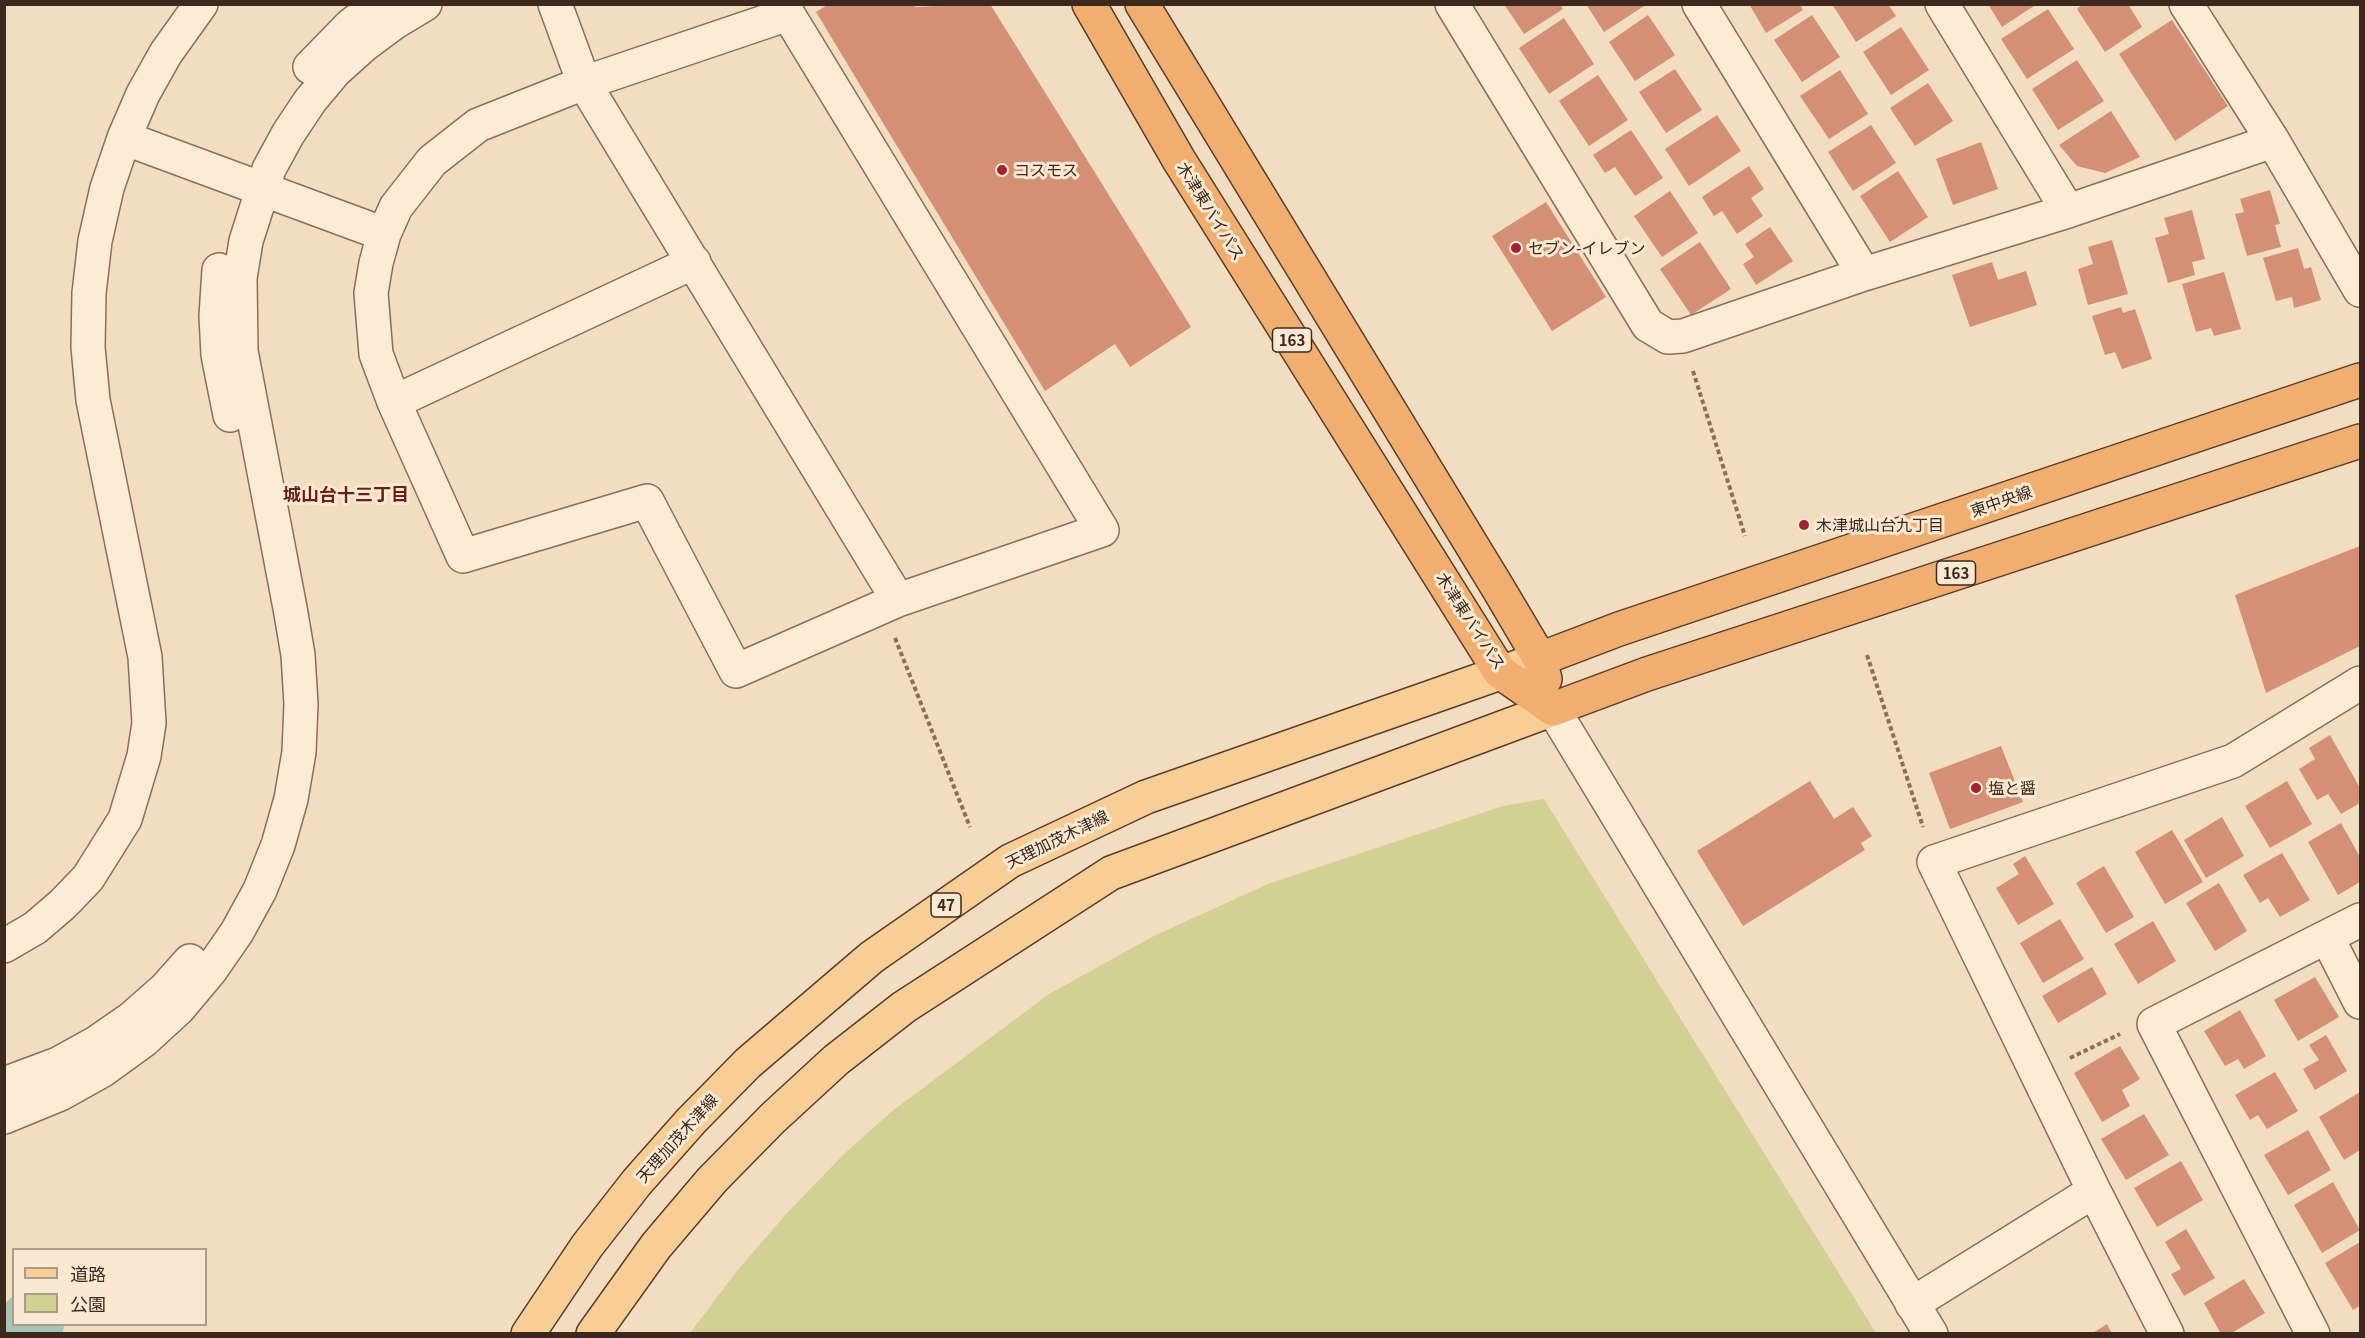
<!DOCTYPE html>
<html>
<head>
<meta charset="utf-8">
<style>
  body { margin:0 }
  #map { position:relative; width:2365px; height:1338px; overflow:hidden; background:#f2ddc1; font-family:Georgia,"Noto Sans JP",serif }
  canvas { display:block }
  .frame { position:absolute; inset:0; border:6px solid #3c281c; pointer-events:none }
  .legend { position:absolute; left:12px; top:1248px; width:195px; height:78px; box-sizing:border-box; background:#f9e8d2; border:2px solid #ad9b89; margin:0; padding:8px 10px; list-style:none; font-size:18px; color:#3c281c }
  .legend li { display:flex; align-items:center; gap:12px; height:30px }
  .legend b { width:30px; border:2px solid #ad9b89 }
</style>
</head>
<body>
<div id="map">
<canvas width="2365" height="1338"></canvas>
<div class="frame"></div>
<ul class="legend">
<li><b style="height:8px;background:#f8cd96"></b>道路</li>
<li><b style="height:16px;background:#d1d194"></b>公園</li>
</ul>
</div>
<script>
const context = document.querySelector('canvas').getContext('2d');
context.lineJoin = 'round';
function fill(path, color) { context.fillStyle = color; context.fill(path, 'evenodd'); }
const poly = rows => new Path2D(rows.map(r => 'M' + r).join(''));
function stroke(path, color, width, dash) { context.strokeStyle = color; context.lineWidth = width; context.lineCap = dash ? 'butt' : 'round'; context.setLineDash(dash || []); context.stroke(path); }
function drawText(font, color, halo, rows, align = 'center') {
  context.font = font + ' Georgia,"Noto Sans JP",serif'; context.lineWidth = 6; context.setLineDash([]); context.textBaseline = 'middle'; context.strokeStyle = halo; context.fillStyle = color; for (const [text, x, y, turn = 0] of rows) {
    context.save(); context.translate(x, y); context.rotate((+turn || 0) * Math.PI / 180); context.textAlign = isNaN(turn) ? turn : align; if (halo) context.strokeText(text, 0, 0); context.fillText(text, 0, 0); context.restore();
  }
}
fill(poly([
  [1544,799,1876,1333,690,1333,736,1272,788,1212,844,1154,891,1112,1049,994,1154,936,1268,884,1503,806]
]), '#d1d194');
stroke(poly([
  [21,1334,31,1324]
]), '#a4c4b7', 66);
fill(poly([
  [829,4,914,4,915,7,990,4,1191,327,1130,367,1115,344,1045,391,816,12],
  [1504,4,1560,4,1563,9,1524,34],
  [1586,4,1643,4,1644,6,1604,32],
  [1749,4,1800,4,1803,10,1766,33],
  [1832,4,1888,4,1896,16,1856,42],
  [1988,4,2037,4,2002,27],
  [2083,4,2128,4,2142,27,2105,52,2077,9],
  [2048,9,2074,49,2027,79,2001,39],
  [1648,15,1675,55,1635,81,1609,42],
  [1812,15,1840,57,1802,82,1774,40],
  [1564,18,1594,64,1549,94,1519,48],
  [2172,20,2228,106,2175,141,2119,54],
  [1901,27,1929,70,1891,95,1863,52],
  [2077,60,2104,101,2058,130,2032,89],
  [1675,69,1702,110,1666,133,1639,92],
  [1840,70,1868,114,1829,139,1800,96],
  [1598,75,1628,120,1589,146,1559,101],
  [1928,83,1953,121,1915,146,1890,108],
  [2111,111,2140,157,2105,173,2077,166,2059,145],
  [1717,115,1741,151,1689,186,1665,149],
  [1871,125,1896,163,1853,191,1828,152],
  [1631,130,1663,178,1635,196,1615,167,1605,173,1593,155],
  [1981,142,1998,189,1953,205,1936,159],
  [1749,166,1764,189,1751,198,1763,216,1737,234,1722,211,1714,216,1702,197],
  [1898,171,1928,217,1890,242,1860,196],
  [2270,190,2280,224,2275,225,2281,247,2247,256,2235,214,2244,212,2240,199],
  [1670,191,1698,233,1662,257,1634,216],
  [1546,202,1606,297,1552,331,1492,236],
  [2192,210,2205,259,2192,262,2195,275,2168,283,2155,238,2169,234,2164,218],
  [1770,227,1793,261,1756,285,1743,264,1754,257,1745,244],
  [2112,240,2128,294,2088,305,2078,269,2093,264,2088,247],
  [1700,242,1731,289,1691,315,1660,269],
  [2298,248,2304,269,2311,267,2321,300,2294,308,2292,297,2276,301,2263,258],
  [1992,262,1998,280,2026,271,2037,305,1970,327,1952,275],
  [2224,272,2241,329,2214,336,2211,328,2196,332,2182,284],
  [2121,307,2123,313,2135,309,2152,359,2122,369,2115,352,2105,355,2092,316],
  [2360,546,2360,646,2266,693,2235,595],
  [2330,735,2360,788,2360,803,2341,814,2328,794,2317,800,2299,769,2315,759,2309,748],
  [2001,746,2023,802,1950,829,1929,773],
  [1810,781,1834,819,1853,807,1872,836,1861,843,1865,850,1743,926,1697,851],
  [2287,781,2312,824,2270,848,2245,806],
  [2222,817,2244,856,2206,878,2184,840],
  [2341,823,2360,857,2360,882,2338,895,2308,842],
  [2172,830,2203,882,2165,904,2135,852],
  [2282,853,2310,900,2280,917,2268,898,2260,903,2243,875],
  [2025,856,2054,904,2018,925,1996,888,2019,874,2013,864],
  [2104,866,2134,917,2106,933,2076,883],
  [2219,883,2247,931,2215,951,2186,903],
  [2060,919,2084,959,2043,983,2020,943],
  [2153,921,2176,961,2138,984,2114,944],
  [2092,967,2107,994,2058,1023,2042,996],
  [2315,977,2339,1017,2298,1041,2274,1000],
  [2240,1010,2266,1056,2244,1069,2238,1059,2225,1066,2204,1031],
  [2326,1035,2347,1071,2315,1090,2303,1069,2319,1060,2309,1045],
  [2120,1046,2140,1079,2122,1090,2130,1106,2102,1122,2074,1073],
  [2275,1072,2298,1111,2267,1129,2258,1115,2250,1120,2235,1095],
  [2360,1092,2360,1150,2344,1160,2319,1117],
  [2144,1114,2169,1155,2126,1180,2101,1139],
  [2308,1130,2331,1170,2288,1195,2264,1155],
  [2181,1161,2203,1200,2157,1227,2134,1188],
  [2333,1182,2360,1230,2322,1253,2294,1205],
  [2186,1229,2215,1278,2184,1296,2171,1274,2181,1269,2165,1242],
  [2360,1242,2360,1306,2353,1310,2325,1263],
  [2244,1279,2265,1313,2230,1334,2221,1334,2204,1303],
  [2107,1324,2112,1334,2091,1334]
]), '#d39074');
const minor = poly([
  [555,4,584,83,898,600],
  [1452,4,1648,325,1668,337,1683,336,1864,274,2068,211,2273,141],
  [1699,4,1864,274],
  [1942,4,2068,211],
  [2186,4,2273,141,2360,290],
  [788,14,1102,530,898,600,736,671,647,501,463,556,394,402,376,354,371,293,376,263,384,234,396,207,432,161,478,125,584,83,788,14],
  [310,67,350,26,378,4],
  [124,138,384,234],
  [219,270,216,316,218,355,230,415],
  [394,402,694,262],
  [2327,937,2360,1002],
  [4,946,35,928,63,904,88,878,125,819,144,756,149,723,145,657,93,400,88,347,89,293,95,241,107,188,124,138,143,94,166,53,201,4],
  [4,1084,58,1064,96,1043,132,1018,165,989,190,961],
  [4,1117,60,1094,103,1070,143,1041,179,1008,210,971,237,932,260,890,278,845,291,799,299,752,301,704,298,655,290,608,241,351,240,278,246,241,269,169,288,134,310,101,335,71,364,45,395,22,425,4],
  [1912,1304,2094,1191],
  [2167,1334,2094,1191,1934,862,2233,761,2360,683],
  [2313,1334,2154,1024,2360,920]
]);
const tertiary = poly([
  [1553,709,1931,1334]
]);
const primary = poly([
  [528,1334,587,1246,637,1182,691,1121,748,1063,872,957,1010,861,1146,797,1540,659],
  [593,1334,656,1246,712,1180,773,1118,836,1060,904,1007,1111,873,1553,709]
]);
const trunk = poly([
  [1089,4,1179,160,1500,672,1553,709],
  [1142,4,1498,588,1540,659,1545,679],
  [1540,659,1619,629,2360,380],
  [1553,709,1647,674,2360,441]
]);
stroke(minor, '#8d6d57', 36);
stroke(tertiary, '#8d6d57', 36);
stroke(primary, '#5b3c2b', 36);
stroke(trunk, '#5b3c2b', 36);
stroke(poly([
  [1693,371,1745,536],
  [895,638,970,827],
  [1867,655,1923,827],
  [2070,1058,2120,1034]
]), '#8d6d57', 4, [4.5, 3]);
stroke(minor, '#fcebd5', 33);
stroke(tertiary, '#fcebd5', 33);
stroke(primary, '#f8cd96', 33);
stroke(trunk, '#f0ae70', 33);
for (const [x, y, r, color] of [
  [1002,170,6,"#a22132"],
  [1516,248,6,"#a22132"],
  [1804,525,6,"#a22132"],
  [1976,788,6,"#a22132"]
]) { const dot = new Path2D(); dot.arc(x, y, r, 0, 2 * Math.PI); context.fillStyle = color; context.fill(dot); stroke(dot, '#f9e8d2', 2); }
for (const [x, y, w] of [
  [1292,340,39],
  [1956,573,39],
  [946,905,30]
]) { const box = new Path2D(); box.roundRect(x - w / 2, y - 12, w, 24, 4.5); context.fillStyle = '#f9e8d2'; context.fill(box); stroke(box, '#3c281c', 1.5); }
drawText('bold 15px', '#3c281c', null, [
  ["163",1292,340],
  ["163",1956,573],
  ["47",946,905]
]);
drawText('16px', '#3c281c', '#f9e8d2', [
  ["コスモス",1014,170],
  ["セブン-イレブン",1528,248],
  ["木津城山台九丁目",1816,525],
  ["塩と醤",1988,788]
], 'left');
drawText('16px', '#3c281c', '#f9e8d2', [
  ["木津東バイパス",1211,211,58],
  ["東中央線",2001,501,-19],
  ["木津東バイパス",1471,621,57],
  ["天理加茂木津線",1057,839,-26],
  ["天理加茂木津線",677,1138,-48]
]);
drawText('bold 18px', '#6c1f18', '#f9e8d2', [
  ["城山台十三丁目",346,494]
]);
</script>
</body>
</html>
